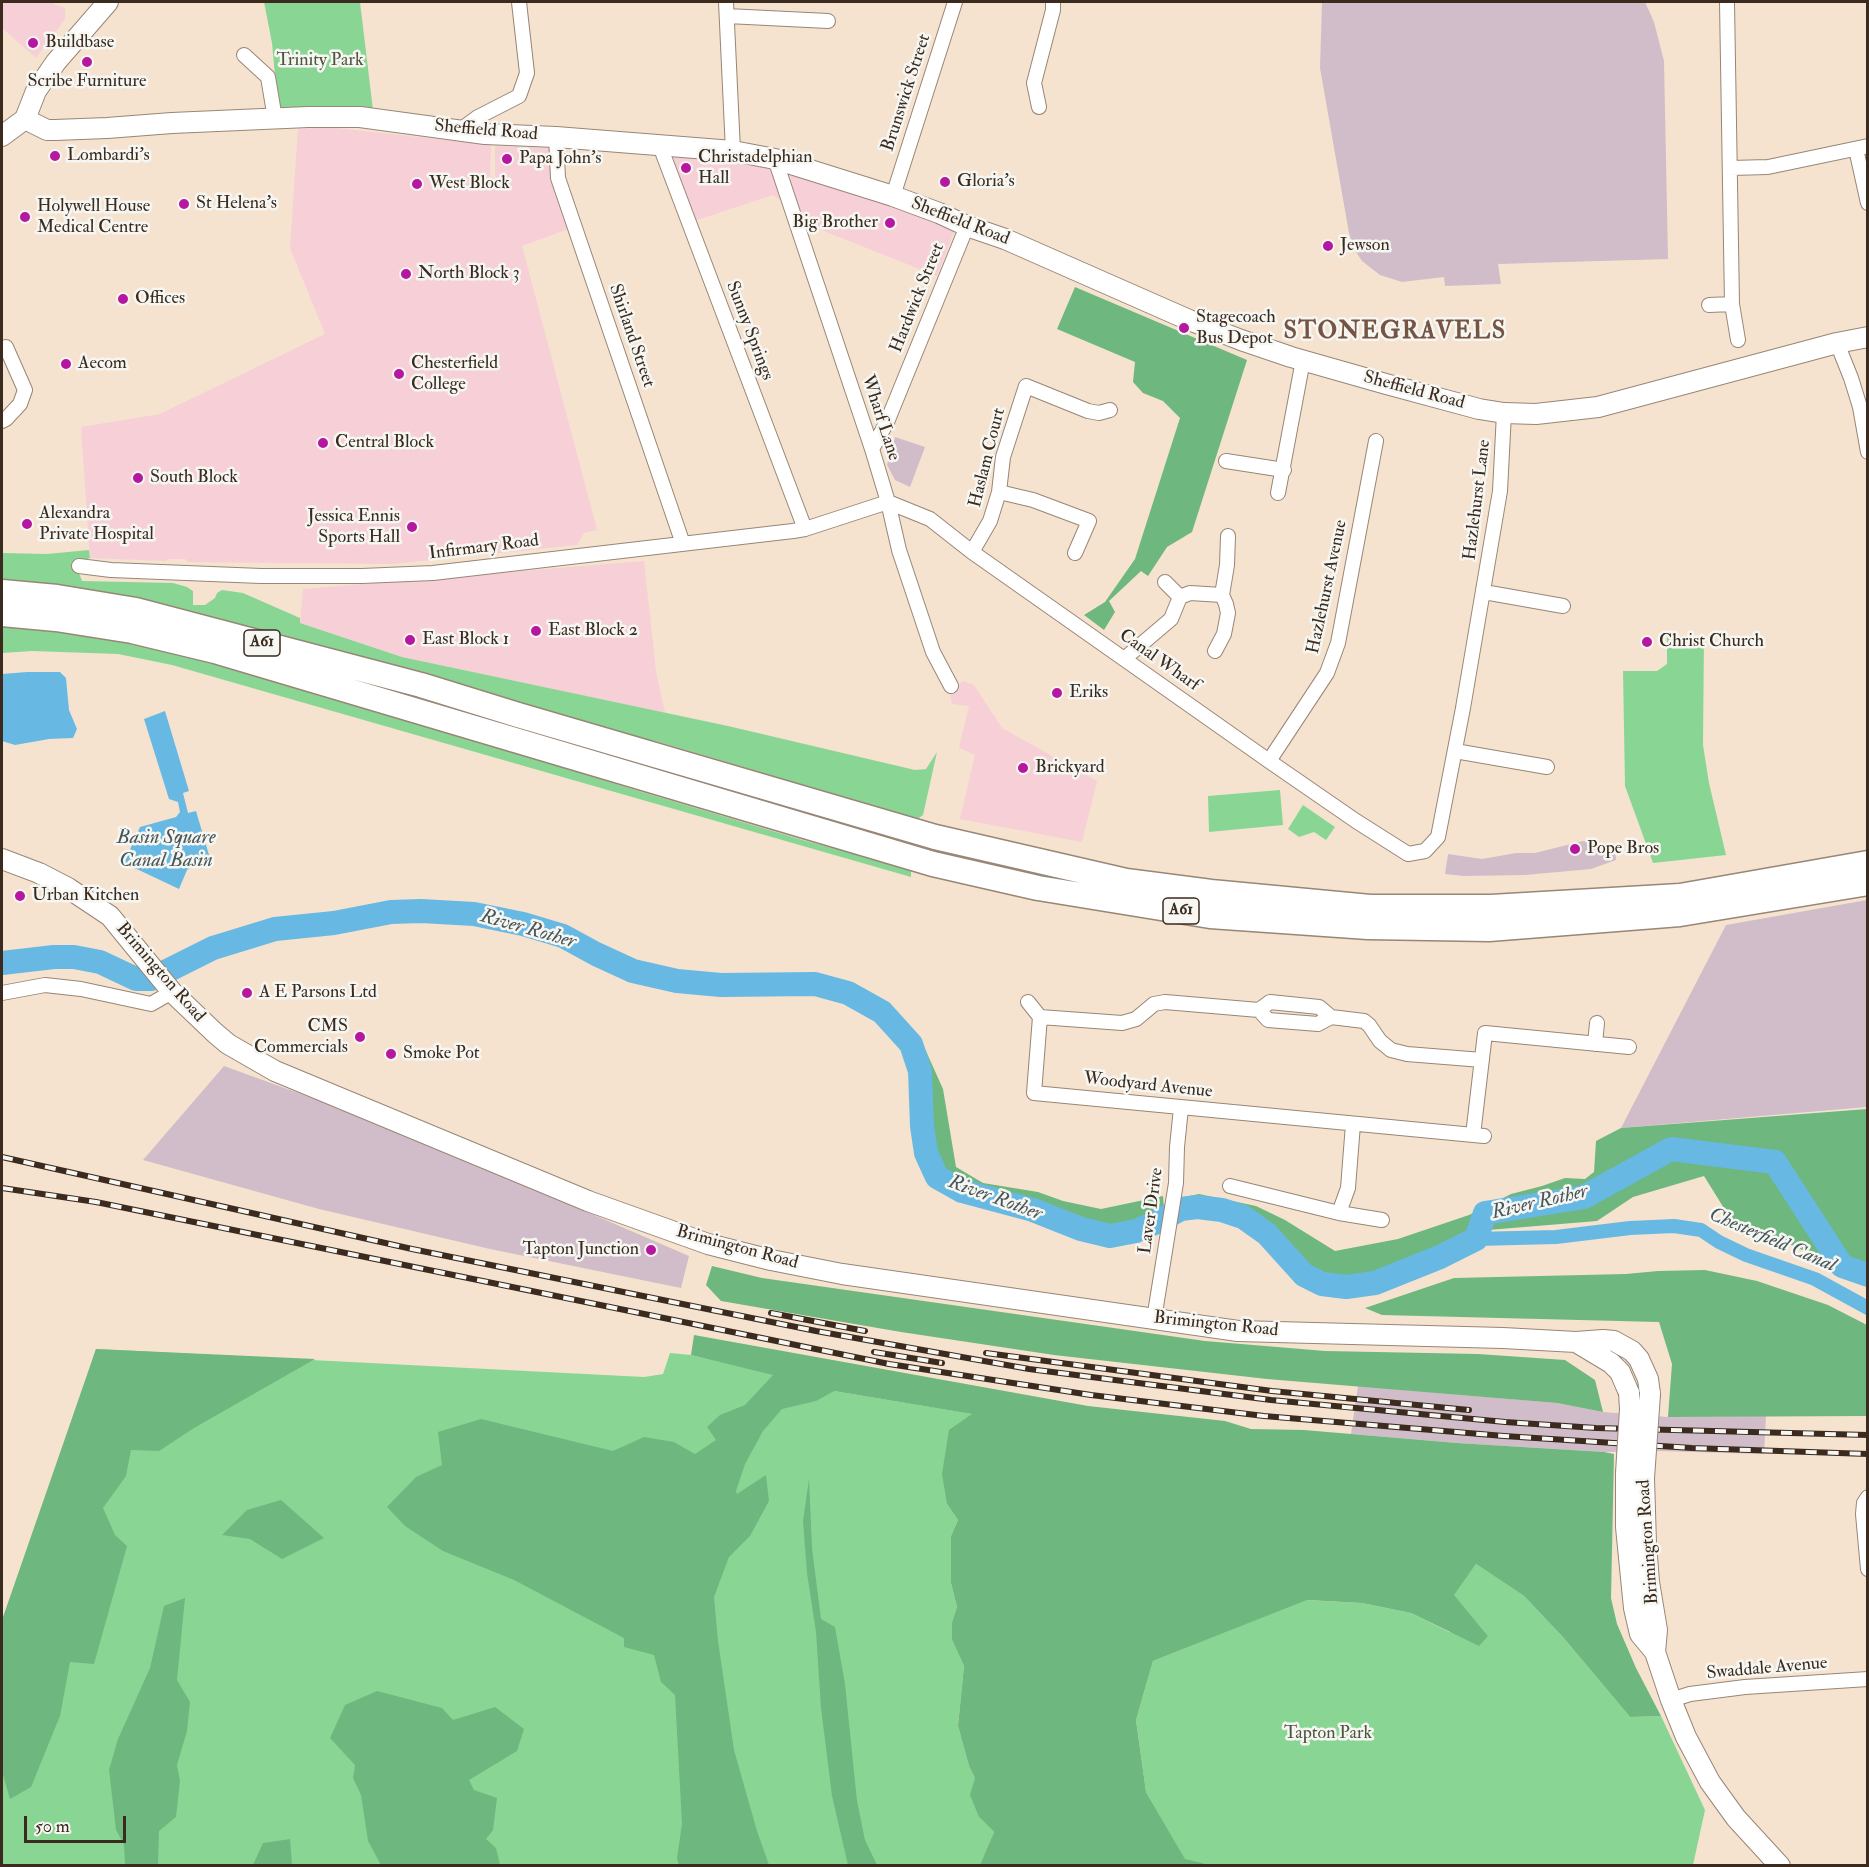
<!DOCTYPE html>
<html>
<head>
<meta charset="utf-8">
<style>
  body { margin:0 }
  #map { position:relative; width:1869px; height:1867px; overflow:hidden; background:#f5e3cf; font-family:"IM FELL Double Pica",serif }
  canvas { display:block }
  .frame { position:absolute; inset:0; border:3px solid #3b2a1e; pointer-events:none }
  .scale { position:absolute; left:24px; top:1816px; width:102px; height:27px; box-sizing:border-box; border:3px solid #3b2a1e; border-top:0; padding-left:8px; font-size:18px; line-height:21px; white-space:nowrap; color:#3b2a1e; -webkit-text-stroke:4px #f6f6f2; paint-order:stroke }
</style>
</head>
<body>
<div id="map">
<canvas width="1869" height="1867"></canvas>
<div class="frame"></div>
<div class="scale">50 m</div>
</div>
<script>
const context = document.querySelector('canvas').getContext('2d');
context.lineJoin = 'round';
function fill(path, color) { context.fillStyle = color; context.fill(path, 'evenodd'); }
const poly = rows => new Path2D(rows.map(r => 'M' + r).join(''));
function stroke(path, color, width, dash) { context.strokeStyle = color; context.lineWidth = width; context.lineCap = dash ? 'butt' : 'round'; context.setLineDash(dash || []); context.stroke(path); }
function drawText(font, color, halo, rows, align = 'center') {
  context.font = font + ' "IM FELL Double Pica",serif'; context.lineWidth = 5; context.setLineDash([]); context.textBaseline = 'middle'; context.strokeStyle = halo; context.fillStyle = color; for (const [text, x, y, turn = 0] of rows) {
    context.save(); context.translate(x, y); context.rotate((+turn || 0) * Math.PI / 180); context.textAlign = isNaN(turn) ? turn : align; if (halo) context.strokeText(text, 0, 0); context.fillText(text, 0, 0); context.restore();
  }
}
fill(poly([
  [2,2,53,2,53,4,65,8,65,19,36,58,2,28],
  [328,127,491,145,490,175,503,189,495,175,495,146,557,148,574,227,522,246,597,530,584,533,577,545,393,564,188,562,185,559,168,559,166,561,90,558,81,427,160,414,325,334,290,248,298,129],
  [672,152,762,162,951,226,954,232,937,276,824,231,773,195,694,221,677,179],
  [644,561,656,671,665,713,402,657,300,623,303,589],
  [963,681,974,685,1002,728,1097,781,1082,842,960,819,975,755,959,748,969,706,952,704,950,693]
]), '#f6cfd7');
fill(poly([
  [1322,2,1645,2,1654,22,1664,61,1668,259,1498,264,1501,284,1445,286,1444,277,1402,282,1380,275,1362,261,1354,249,1349,233,1320,68],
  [895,437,925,447,910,487,895,480,887,465],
  [1583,841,1615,849,1616,860,1591,869,1525,875,1464,876,1445,874,1448,854,1482,859,1516,853,1535,853],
  [1867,900,1867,1107,1621,1128,1726,925],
  [224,1066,381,1123,689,1256,681,1288,490,1249,319,1209,143,1160],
  [1358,1386,1557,1403,1603,1412,1668,1417,1766,1416,1764,1454,1659,1451,1604,1452,1457,1443,1351,1434]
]), '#d1bdc9');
fill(poly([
  [264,2,360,2,373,110,278,108,272,43],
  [89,550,90,558,78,562,79,573,82,581,173,583,187,587,193,591,193,605,205,605,215,598,217,593,222,590,243,593,300,618,300,623,402,657,728,726,915,770,926,769,937,752,923,815,912,823,760,772,659,742,548,716,72,587,2,579,2,553,47,554],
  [2,622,149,642,303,686,632,789,806,841,911,869,911,877,172,665,118,654,32,651,2,653],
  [1667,636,1704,637,1703,745,1709,783,1726,855,1653,863,1625,786,1623,671,1657,671,1667,664],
  [1280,790,1283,825,1209,832,1208,796],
  [1303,805,1335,827,1326,840,1314,832,1299,837,1288,829],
  [96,1349,644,1377,663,1374,670,1353,691,1355,773,1374,834,1391,973,1414,947,1504,958,1520,951,1536,951,1583,957,1607,952,1622,952,1640,964,1666,958,1726,969,1766,975,1778,979,1817,994,1832,980,1866,2,1865,2,1627],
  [1476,1564,1524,1596,1562,1636,1630,1717,1661,1716,1705,1810,1693,1865,1210,1865,1185,1860,1146,1792,1136,1720,1153,1661,1306,1600,1362,1603,1411,1613,1449,1632,1488,1636,1453,1595]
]), '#89d694');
fill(poly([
  [1075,287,1247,360,1192,532,1167,547,1148,576,1141,571,1109,601,1115,612,1104,630,1084,615,1105,602,1135,559,1180,418,1163,401,1143,393,1133,382,1135,362,1057,329],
  [915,1039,921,1040,943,1089,956,1167,983,1183,1038,1192,1063,1201,1101,1209,1163,1196,1164,1209,1138,1224,1110,1230,1025,1201,964,1184,942,1172,934,1144,925,1071],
  [1867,1109,1867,1276,1844,1269,1789,1244,1740,1234,1704,1176,1633,1197,1597,1221,1488,1230,1406,1264,1349,1280,1311,1269,1275,1232,1236,1206,1185,1203,1184,1197,1199,1194,1256,1206,1285,1220,1335,1251,1398,1239,1469,1215,1511,1194,1542,1186,1565,1178,1585,1179,1594,1172,1596,1141,1621,1128],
  [712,1266,762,1278,1205,1341,1325,1351,1478,1354,1565,1360,1595,1380,1603,1412,1557,1403,1267,1379,1054,1355,901,1332,721,1301,706,1285],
  [1705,1270,1757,1281,1828,1305,1867,1325,1867,1416,1668,1417,1672,1364,1659,1322,1382,1315,1365,1308,1454,1278,1626,1274,1658,1271],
  [694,1335,1088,1406,1225,1421,1251,1429,1304,1430,1457,1443,1604,1452,1614,1454,1611,1598,1617,1624,1636,1668,1661,1716,1630,1717,1562,1636,1524,1596,1476,1564,1454,1595,1488,1636,1479,1646,1411,1613,1362,1603,1307,1600,1153,1661,1136,1720,1146,1792,1185,1859,1210,1865,980,1865,994,1832,979,1817,970,1795,975,1778,969,1766,958,1726,964,1666,952,1640,952,1622,957,1607,951,1583,951,1536,958,1520,947,1504,942,1474,949,1430,972,1414,834,1391,816,1401,782,1409,763,1431,745,1464,736,1491,737,1494,766,1475,769,1501,750,1536,729,1557,714,1597,718,1641,734,1750,757,1831,769,1865,679,1865,677,1858,682,1824,675,1695,661,1682,654,1655,624,1647,624,1638,514,1580,443,1551,405,1526,387,1507,416,1477,442,1465,438,1432,481,1419,613,1451,644,1437,674,1442,695,1454,716,1440,707,1427,720,1415,745,1405,773,1375,691,1355],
  [96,1349,315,1359,194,1428,159,1451,131,1450,126,1476,103,1508,115,1535,127,1546,94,1664,70,1662,60,1716,31,1787,10,1799,2,1771,2,1620],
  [809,1479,812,1548,821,1619,835,1627,845,1684,857,1801,865,1840,877,1865,848,1865,832,1796,821,1708,816,1632,807,1573,803,1521],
  [281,1500,324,1538,282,1559,250,1539,222,1535,247,1510],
  [185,1598,177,1680,190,1702,187,1731,177,1765,180,1781,176,1817,159,1831,158,1865,125,1865,124,1845,116,1830,109,1770,118,1739,150,1668,164,1606],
  [377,1691,442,1708,453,1720,495,1707,524,1729,517,1751,469,1780,474,1790,497,1798,493,1830,486,1839,496,1848,500,1865,381,1865,368,1841,361,1795,353,1778,355,1765,330,1738,345,1705],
  [290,1839,292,1865,253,1865,263,1843]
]), '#6eb77e');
fill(poly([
  [27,672,60,672,66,678,69,710,77,729,73,738,49,739,15,745,2,741,2,674],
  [165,711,189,791,183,793,188,813,196,811,209,855,187,870,179,889,124,863,140,827,176,817,180,812,178,802,169,799,144,719]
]), '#67b9e3');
stroke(poly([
  [1476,1239,1556,1237,1630,1228,1674,1226,1701,1230,1719,1242,1746,1255,1815,1279,1868,1308]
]), '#67b9e3', 14);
stroke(poly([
  [2,963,54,957,74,957,100,962,136,979,151,979,213,948,275,929,334,923,391,912,421,911,474,914,523,924,563,936,596,954,633,971,677,981,721,985,815,984,848,993,882,1012,911,1044,920,1071,922,1126,926,1153,937,1177,962,1191,1033,1210,1081,1229,1110,1236,1136,1231,1157,1222,1181,1209,1197,1207,1222,1210,1243,1217,1267,1234,1304,1275,1322,1284,1346,1287,1375,1283,1440,1257,1476,1239,1485,1213,1584,1197,1671,1149,1775,1162,1842,1266,1868,1275]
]), '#67b9e3', 24);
const street = poly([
  [726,2,733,151],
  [1727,2,1732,304,1738,340],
  [727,16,828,21],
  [244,55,268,77,275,119],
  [1039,107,1034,83,1053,10,1053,2],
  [459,131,478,117,519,96,527,73,519,2],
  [556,137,558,178,683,544],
  [660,146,805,529],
  [1856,149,1868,203],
  [775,159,872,449,888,502,899,550,933,652,951,686],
  [1731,168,1768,167,1868,146],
  [893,196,955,2],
  [1709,305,1732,304],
  [1837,343,1851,378,1860,407,1868,452],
  [2,421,6,419,20,404,25,390,6,347],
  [872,449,887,422,967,226],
  [1226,461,1284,470],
  [999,492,1033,500,1089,521,1075,553],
  [1278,493,1303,360],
  [888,502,930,519,972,552,1269,761,1356,821,1408,854,1425,851,1438,837,1463,708,1500,491,1504,413],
  [972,552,990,521,999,492,1003,457,1026,386,1088,411,1099,413,1110,410],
  [79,566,111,570,261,576,362,576,433,573,793,531,805,529,888,502],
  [1165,582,1180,597],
  [1484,592,1563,606],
  [1215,651,1224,634,1228,613,1226,604,1222,595],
  [1124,659,1171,619,1180,597,1190,593,1222,595,1227,565,1228,536],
  [1455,751,1547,767],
  [1269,761,1327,673,1338,643,1376,441],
  [2,993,45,985,81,989,151,1004,172,992],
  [1028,1002,1040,1017,1034,1093,1484,1136],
  [1259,1010,1270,1002,1319,1007,1331,1017,1364,1021,1369,1025,1380,1041,1391,1050,1407,1054,1482,1060],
  [1040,1017,1122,1023,1136,1019,1154,1004,1165,1002,1259,1010,1268,1020,1318,1024,1331,1017],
  [1595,1044,1597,1023],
  [1473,1135,1485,1033,1629,1047],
  [1230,1186,1339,1213,1348,1188,1353,1124],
  [1339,1213,1382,1220],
  [1154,1319,1176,1183,1177,1147,1181,1108],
  [1868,1497,1864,1503,1863,1514,1868,1569],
  [1671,1700,1690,1694,1745,1687,1868,1679]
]);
const secondary = poly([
  [25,119,47,130,55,130,107,128,172,123,308,117,360,117,485,134,556,137,733,151,775,159,893,196,939,213,967,226,1005,239,1189,320,1241,340,1291,357,1386,384,1479,409,1504,413,1536,414,1598,407,1837,343,1868,337],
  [25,119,36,91,56,62,108,2],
  [2,136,25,119],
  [2,859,39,873,68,888,110,916,172,992,215,1033,228,1044,275,1071,588,1201,708,1244,771,1260,842,1274,1238,1331,1503,1338,1576,1342,1603,1340,1614,1341,1632,1351,1639,1359,1648,1379,1650,1394],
  [1576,1342,1611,1363,1620,1372,1629,1393],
  [1626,1473,1626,1527,1634,1608,1640,1634,1655,1652],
  [1644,1478,1646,1544,1649,1582,1657,1630,1655,1652,1671,1700,1686,1737,1710,1782,1736,1818,1780,1866]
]);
const highway = poly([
  [2,592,57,597,136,610,421,685,518,715,935,837,1126,881,1211,892,1370,907,1491,907,1680,896,1868,863],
  [2,614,56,619,132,631,215,651,933,864,1038,888,1210,916,1368,927,1489,929,1680,914,1868,883]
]);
stroke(street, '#988676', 16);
stroke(secondary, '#988676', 22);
stroke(highway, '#988676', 27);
stroke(street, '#fff', 14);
stroke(secondary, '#fff', 20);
stroke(highway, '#fff', 24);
const rail = poly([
  [2,1157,412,1249,707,1309,816,1331,1029,1369,1271,1400,1505,1422,1596,1428,1868,1435],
  [2,1188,96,1202,889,1364,1091,1395,1264,1416,1504,1436,1692,1448,1868,1454],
  [771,1313,865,1331],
  [874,1352,942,1363],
  [986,1353,1272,1391,1469,1410]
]);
stroke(rail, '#3b2a1e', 6);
stroke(rail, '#f6f6f2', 4, [11]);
const secondaryBridge = poly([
  [1626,1473,1630,1409,1629,1393],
  [1644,1478,1650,1394]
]);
stroke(secondaryBridge, '#988676', 22, []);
stroke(secondaryBridge, '#fff', 20);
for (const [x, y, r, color] of [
  [33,43,6,"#b5179e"],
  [87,62,6,"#b5179e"],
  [55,156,6,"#b5179e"],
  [507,159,6,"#b5179e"],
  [686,168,6,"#b5179e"],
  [945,182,6,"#b5179e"],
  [417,184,6,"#b5179e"],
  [184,204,6,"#b5179e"],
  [25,217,6,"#b5179e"],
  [890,223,6,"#b5179e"],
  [1328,246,6,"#b5179e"],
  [406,274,6,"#b5179e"],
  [123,299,6,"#b5179e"],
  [1184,328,6,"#b5179e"],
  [66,364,6,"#b5179e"],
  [399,374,6,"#b5179e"],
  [323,443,6,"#b5179e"],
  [138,478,6,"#b5179e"],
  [27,524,6,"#b5179e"],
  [412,527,6,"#b5179e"],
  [536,631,6,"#b5179e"],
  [410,640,6,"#b5179e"],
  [1647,642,6,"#b5179e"],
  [1057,693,6,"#b5179e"],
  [1023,768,6,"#b5179e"],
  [1575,849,6,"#b5179e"],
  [20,896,6,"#b5179e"],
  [247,993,6,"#b5179e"],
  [360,1037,6,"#b5179e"],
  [391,1054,6,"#b5179e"],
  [651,1250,6,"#b5179e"]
]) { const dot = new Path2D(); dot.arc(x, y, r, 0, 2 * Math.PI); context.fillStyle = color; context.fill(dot); stroke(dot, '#f6f6f2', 2); }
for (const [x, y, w] of [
  [262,643,36],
  [1181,911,36]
]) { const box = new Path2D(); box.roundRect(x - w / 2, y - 13, w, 26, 4.5); context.fillStyle = '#f6f6f2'; context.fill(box); stroke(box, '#3b2a1e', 1.5); }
drawText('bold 16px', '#3b2a1e', null, [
  ["A61",262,643],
  ["A61",1181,911]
]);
drawText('18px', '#3b2a1e', '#f6f6f2', [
  ["Buildbase",45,43],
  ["Scribe Furniture",87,82,"center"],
  ["Lombardi's",67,156],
  ["Christadelphian",698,158],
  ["Hall",698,179],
  ["Papa John's",519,159],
  ["Gloria's",957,182],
  ["West Block",429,184],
  ["St Helena's",196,204],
  ["Holywell House",37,207],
  ["Medical Centre",37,228],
  ["Big Brother",878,223,"right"],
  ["Jewson",1340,246],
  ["North Block 3",418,274],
  ["Offices",135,299],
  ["Stagecoach",1196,318],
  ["Bus Depot",1196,339],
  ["Aecom",78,364],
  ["Chesterfield",411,364],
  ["College",411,385],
  ["Central Block",335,443],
  ["South Block",150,478],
  ["Alexandra",39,514],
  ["Private Hospital",39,535],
  ["Jessica Ennis",400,517,"right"],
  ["Sports Hall",400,538,"right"],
  ["East Block 2",548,631],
  ["East Block 1",422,640],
  ["Christ Church",1659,642],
  ["Eriks",1069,693],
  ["Brickyard",1035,768],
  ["Pope Bros",1587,849],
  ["Urban Kitchen",32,896],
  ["A E Parsons Ltd",259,993],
  ["CMS",348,1027,"right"],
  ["Commercials",348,1048,"right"],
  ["Smoke Pot",403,1054],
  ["Tapton Junction",639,1250,"right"]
], 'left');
drawText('18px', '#4e553c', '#f6f6f2', [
  ["Trinity Park",320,61],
  ["Tapton Park",1328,1734]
]);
drawText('18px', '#3b2a1e', '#f6f6f2', [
  ["Brunswick Street",907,93,-72],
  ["Sheffield Road",486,131,5],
  ["Sheffield Road",960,222,21],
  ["Hardwick Street",918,298,-68],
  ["Sunny Springs",749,331,69],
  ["Shirland Street",631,336,71],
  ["Sheffield Road",1414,391,15],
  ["Wharf Lane",880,418,72],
  ["Haslam Court",988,458,-76],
  ["Hazlehurst Lane",1478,500,-83],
  ["Infirmary Road",484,548,-7],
  ["Hazlehurst Avenue",1328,587,-78],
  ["Canal Wharf",1159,661,35],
  ["Brimington Road",160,973,49],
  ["Woodyard Avenue",1148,1086,6],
  ["Laver Drive",1152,1211,-82],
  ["Brimington Road",737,1248,15],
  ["Brimington Road",1216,1325,6],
  ["Brimington Road",1649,1542,-94],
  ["Swaddale Avenue",1767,1669,-5]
]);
drawText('italic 20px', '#485559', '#f6f6f2', [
  ["Basin Square",166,839],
  ["Canal Basin",166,862],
  ["River Rother",528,930,16],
  ["River Rother",995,1199,20],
  ["River Rother",1540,1203,-13],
  ["Chesterfield Canal",1772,1241,23]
]);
context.letterSpacing = '1.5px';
drawText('bold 24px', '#755444', '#f6f6f2', [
  ["STONEGRAVELS",1395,333]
]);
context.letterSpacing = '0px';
</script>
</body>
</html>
